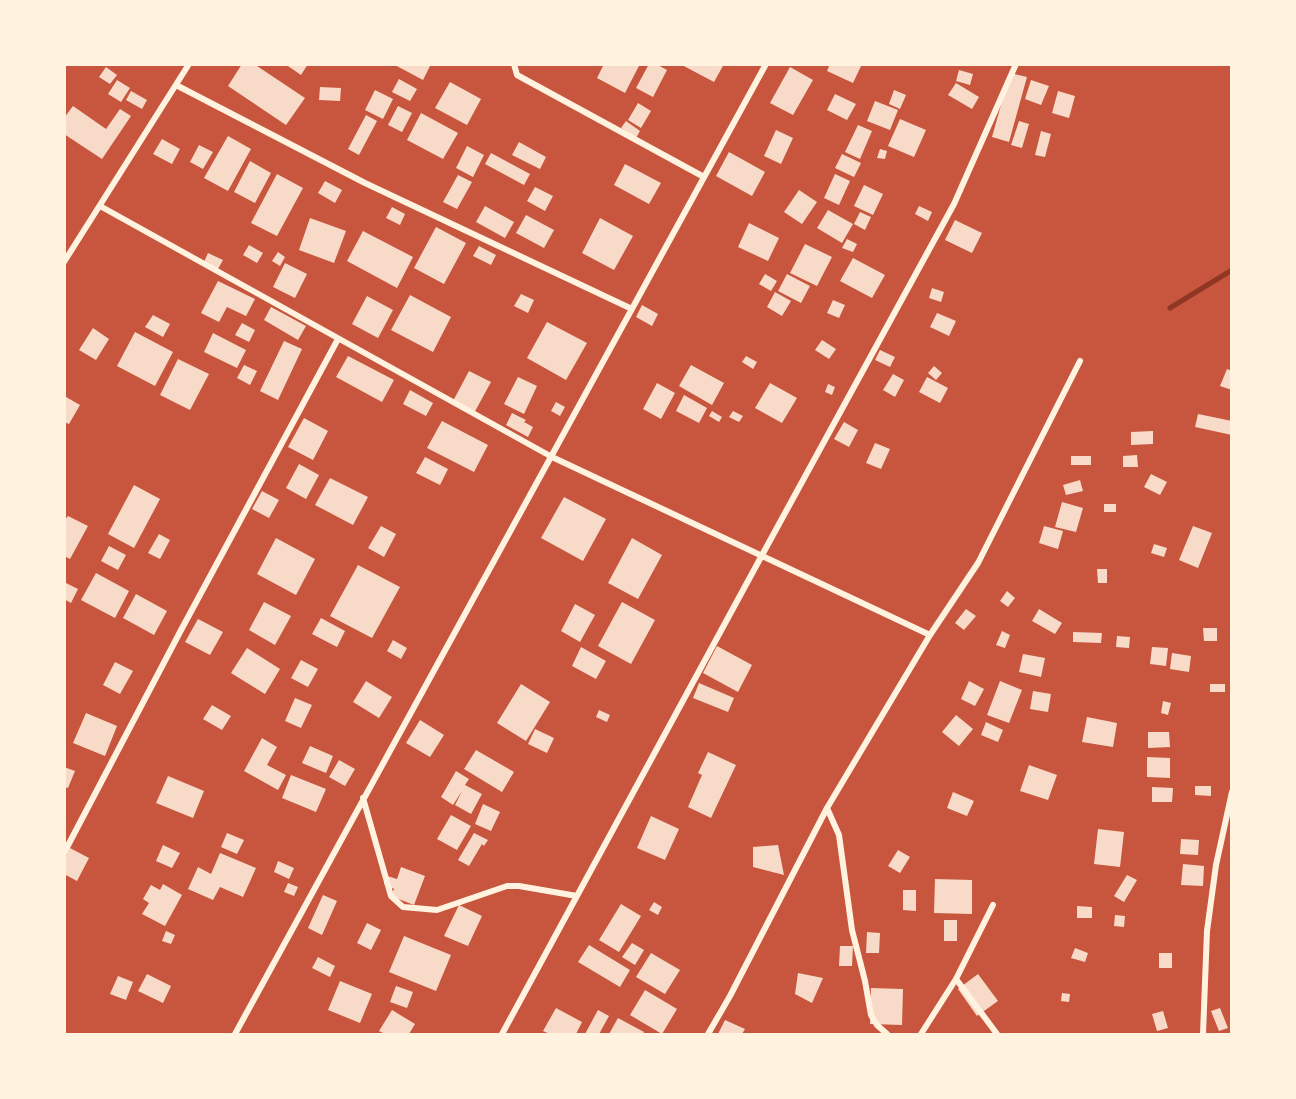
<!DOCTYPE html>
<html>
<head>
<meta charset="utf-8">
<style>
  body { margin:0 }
  #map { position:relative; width:1296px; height:1099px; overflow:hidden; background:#c8553d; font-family:Cabin,sans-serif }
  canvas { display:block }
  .frame { position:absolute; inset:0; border:66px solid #fff3e0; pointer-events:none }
</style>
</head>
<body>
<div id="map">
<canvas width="1296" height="1099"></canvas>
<div class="frame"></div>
</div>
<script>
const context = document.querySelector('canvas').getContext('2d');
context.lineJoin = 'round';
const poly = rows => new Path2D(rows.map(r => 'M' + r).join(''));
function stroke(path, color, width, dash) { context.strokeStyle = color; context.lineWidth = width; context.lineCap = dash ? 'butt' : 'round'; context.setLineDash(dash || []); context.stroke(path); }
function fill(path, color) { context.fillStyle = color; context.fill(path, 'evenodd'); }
stroke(poly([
  [1170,308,1232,270]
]), '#8f3625', 5);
fill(poly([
  [242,64,254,64,305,98,286,125,228,86],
  [285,64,308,64,301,75],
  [393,64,431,64,423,80],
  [604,64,640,64,625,93,597,78],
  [649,64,656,64,667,70,653,97,636,88],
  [680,64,724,64,714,82],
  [830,64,862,64,853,83,827,71],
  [106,67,117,75,110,84,99,77],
  [790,67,813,80,793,115,770,103],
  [959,70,973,74,970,85,956,81],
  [1010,73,1027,77,1009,142,992,137],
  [399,79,417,89,410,101,392,92],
  [117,80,130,88,121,102,108,94],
  [1031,80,1049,86,1041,105,1025,99],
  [450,82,481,99,467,125,435,108],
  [956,83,979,97,972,109,948,95],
  [320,87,341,88,340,101,319,100],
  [375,90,393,99,383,119,365,110],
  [894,90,906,95,900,109,889,104],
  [131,91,147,100,142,109,126,100],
  [1058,91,1075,96,1069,118,1052,113],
  [835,94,856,104,847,120,827,110],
  [875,101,898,110,890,130,867,121],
  [638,103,651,111,641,128,628,120],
  [73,106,106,129,120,109,131,116,102,159,64,134,64,118],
  [398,106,412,113,402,132,388,125],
  [421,113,458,133,443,159,407,140],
  [366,115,377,121,359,155,348,149],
  [900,119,926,130,914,157,888,146],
  [626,121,640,131,636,138,621,128],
  [1019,121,1029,124,1022,148,1011,145],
  [858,125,872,131,860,159,845,152],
  [776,130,793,138,781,164,764,156],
  [1041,131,1051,134,1045,157,1035,155],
  [228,136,251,149,228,191,204,178],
  [162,139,180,149,172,164,153,154],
  [519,142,546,157,540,169,512,155],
  [199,145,213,152,203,169,190,162],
  [467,146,484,155,473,177,456,168],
  [880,149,887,151,885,159,877,158],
  [729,152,765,172,752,196,716,176],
  [491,153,530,174,524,185,485,164],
  [842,154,861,163,854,177,835,168],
  [250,161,271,173,255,203,234,192],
  [625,164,661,183,649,204,614,185],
  [277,174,303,188,277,236,251,223],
  [835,174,850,181,839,205,824,198],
  [458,175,472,182,457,209,443,202],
  [325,181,342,190,335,203,318,193],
  [864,185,883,194,873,215,854,206],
  [535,187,553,196,545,211,527,201],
  [799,190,817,202,802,224,784,212],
  [485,206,514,222,505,238,476,222],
  [919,206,932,212,928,221,915,214],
  [392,207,405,214,400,225,386,218],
  [828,210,853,224,842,243,817,228],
  [860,212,871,217,865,230,854,224],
  [526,215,554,230,544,248,516,233],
  [310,218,346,231,334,263,299,250],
  [600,218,633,236,614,270,582,253],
  [955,220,982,233,972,253,945,240],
  [749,223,779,238,768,261,738,247],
  [436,227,466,243,444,284,414,268],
  [363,231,413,257,397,288,347,261],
  [847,239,857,244,853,252,842,248],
  [805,244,832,257,817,286,790,273],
  [249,245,263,253,257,263,243,255],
  [479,246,496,255,491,265,473,256],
  [278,252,285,257,280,266,272,261],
  [208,253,223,260,218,269,204,262],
  [853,258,885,275,872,298,840,281],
  [285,263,307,274,295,298,273,287],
  [765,274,777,281,771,291,759,284],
  [787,274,810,286,801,303,778,291],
  [218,281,255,299,246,316,227,307,219,322,201,313],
  [932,288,944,292,941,302,929,298],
  [775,292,791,301,782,316,767,307],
  [521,294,534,300,528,313,514,306],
  [410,295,451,317,433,352,391,330],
  [367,296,393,310,378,338,352,324],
  [833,300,845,305,839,318,827,313],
  [642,305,658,314,652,326,636,317],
  [271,307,306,326,298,340,264,320],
  [937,313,956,321,949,336,930,327],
  [153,315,170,324,163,337,145,327],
  [547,322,587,343,566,380,527,358],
  [242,323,255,330,249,342,235,335],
  [93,328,109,339,96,360,79,350],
  [135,332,173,352,155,386,117,366],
  [213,333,246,350,237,368,204,352],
  [822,340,836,349,829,359,815,350],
  [284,341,302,349,278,400,260,391],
  [880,350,895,357,890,367,875,360],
  [348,356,394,380,382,402,336,377],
  [746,356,757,362,753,369,742,362],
  [178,359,209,374,190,410,160,395],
  [244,365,257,371,250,385,237,378],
  [691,365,724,383,712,405,679,386],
  [934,366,942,373,936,380,928,373],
  [1227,369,1232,371,1232,390,1220,386],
  [469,371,491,382,473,415,452,403],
  [893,374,904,380,895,397,883,390],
  [518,377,537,386,524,414,504,404],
  [927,377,948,388,940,403,919,392],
  [657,383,675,393,661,419,643,409],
  [770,383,797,398,782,423,755,408],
  [828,384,835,387,832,395,825,392],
  [410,390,433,403,426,416,403,404],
  [684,395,707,408,699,423,676,411],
  [66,397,80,405,69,424,64,422],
  [556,402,565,407,560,416,551,411],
  [712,411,722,417,719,422,709,416],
  [733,411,743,416,739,422,729,417],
  [512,413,526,420,524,422,533,427,528,437,506,425],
  [1198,414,1232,421,1232,435,1195,427],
  [304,418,328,431,313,460,288,447],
  [442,421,488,445,474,472,427,448],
  [844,422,858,430,849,447,834,439],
  [1153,431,1153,444,1131,445,1131,432],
  [875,443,890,449,881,469,866,463],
  [1137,455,1138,467,1123,467,1123,456],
  [1071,456,1091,456,1091,465,1071,465],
  [425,457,448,469,440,485,416,473],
  [299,464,319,475,306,499,286,488],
  [1151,474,1167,482,1160,495,1144,487],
  [330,478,368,497,353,525,315,505],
  [1080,480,1083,491,1066,495,1063,485],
  [134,485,160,499,134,548,108,534],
  [262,491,279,500,269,518,252,509],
  [564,497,606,519,583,561,541,538],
  [1062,502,1083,508,1076,532,1055,527],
  [1104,504,1116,504,1116,512,1104,512],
  [68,516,88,526,70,559,64,556,64,521],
  [381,526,396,534,384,557,368,548],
  [1044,526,1063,531,1058,549,1039,543],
  [1193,526,1212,533,1198,568,1179,560],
  [159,534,170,540,160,559,148,553],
  [276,538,315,559,296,595,257,574],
  [632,538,662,555,638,599,608,583],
  [1154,544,1167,548,1164,557,1151,553],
  [109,546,126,555,118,570,101,561],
  [358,565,400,587,372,638,330,616],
  [1097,569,1107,569,1107,583,1098,583],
  [96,573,129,591,115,618,81,600],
  [64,582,78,589,71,603,64,599],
  [1007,591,1015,598,1008,607,1000,601],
  [136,594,167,611,154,635,123,618],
  [264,602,291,616,275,645,249,630],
  [622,602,655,620,631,664,598,646],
  [575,604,595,615,580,642,561,631],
  [966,609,976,616,964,630,955,623],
  [1039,609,1062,623,1055,634,1032,621],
  [321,618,345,631,337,647,312,634],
  [198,619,223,632,210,655,185,642],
  [1203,628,1217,628,1217,641,1204,641],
  [1002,631,1010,635,1005,648,996,645],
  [1073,632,1102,633,1101,643,1073,642],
  [1117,636,1130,637,1129,648,1116,647],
  [393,640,407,648,401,659,387,651],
  [717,646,752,665,738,692,703,673],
  [581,647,606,661,596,679,572,666],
  [1152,647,1168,648,1166,666,1150,664],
  [247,648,280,669,265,694,231,673],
  [1172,653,1191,656,1189,672,1170,669],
  [1023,654,1045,658,1041,677,1019,672],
  [301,660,318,669,308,687,291,678],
  [115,662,133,671,120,694,103,685],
  [366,681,392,697,379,718,353,702],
  [969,681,984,689,975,706,961,699],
  [1000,681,1022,690,1009,723,987,715],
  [699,683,734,698,728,712,693,698],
  [521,684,550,702,526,741,497,723],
  [1210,684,1225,684,1225,692,1210,692],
  [1033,691,1051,694,1048,712,1030,709],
  [295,698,312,705,301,728,285,721],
  [1163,701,1171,703,1168,715,1161,713],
  [212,705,231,716,222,730,203,719],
  [599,710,610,715,607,722,596,717],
  [86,713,117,726,105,756,73,743],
  [956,715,973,729,959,746,942,732],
  [1087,717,1117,723,1113,747,1082,742],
  [420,720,444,735,430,757,406,743],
  [986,722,1003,730,998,742,981,735],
  [535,729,554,738,547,753,528,744],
  [1148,732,1169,732,1170,747,1148,748],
  [262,738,277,747,267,765,286,775,278,790,244,771],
  [310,746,333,756,326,773,302,763],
  [476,750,514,772,502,792,464,769],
  [708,752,736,765,711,818,688,807,702,775,698,773],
  [1147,757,1170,758,1170,778,1147,777],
  [339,760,355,769,345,786,329,777],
  [1029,765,1057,775,1048,800,1020,791],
  [64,767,75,771,68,788,64,787],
  [456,771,469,779,465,785,482,794,471,814,455,805,462,791,453,805,441,797],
  [291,775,326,789,316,812,282,798],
  [168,776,204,791,193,818,156,803],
  [1195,786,1211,786,1211,796,1195,795],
  [1152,787,1173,788,1172,802,1152,802],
  [953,792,974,801,967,816,947,808],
  [483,804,500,812,491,831,475,824],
  [451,815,471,826,457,850,437,839],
  [651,816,679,829,665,860,637,848],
  [1098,829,1124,832,1120,867,1094,864],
  [227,833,244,840,237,854,221,847],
  [474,833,488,840,484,846,482,844,469,866,458,860],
  [1181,839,1199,840,1198,855,1180,854],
  [163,845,180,853,172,868,156,861],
  [778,845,784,875,753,867,753,847],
  [70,848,89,858,77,881,64,874,64,859],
  [898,850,910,857,900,873,888,866],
  [220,853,256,868,243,897,220,887,213,900,188,889,198,867,211,874],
  [278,861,294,868,289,879,274,872],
  [1183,864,1204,866,1203,886,1181,885],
  [401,867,425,876,414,905,391,896,394,889,384,884,387,876,397,879],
  [1127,875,1137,880,1124,902,1114,896],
  [935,879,972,880,972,914,934,913],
  [288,883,298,887,294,896,284,892],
  [163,884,182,895,165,926,142,914,149,903,143,899,151,885,160,890],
  [903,890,916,890,916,911,903,910],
  [323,895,337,901,322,935,308,928],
  [654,902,662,907,658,915,649,910],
  [621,904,641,916,619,952,599,940],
  [459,905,482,916,468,946,444,936],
  [1077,906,1092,907,1092,918,1077,918],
  [1115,915,1125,916,1124,927,1114,926],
  [944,920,957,920,957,941,944,941],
  [367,923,381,930,371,950,357,943],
  [166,931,175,935,171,944,162,941],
  [867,932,880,933,879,953,866,953],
  [404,936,451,955,436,991,389,972],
  [632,943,644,950,635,965,622,957],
  [589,945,630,970,620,987,578,962],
  [840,946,853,946,852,966,839,966],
  [1075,948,1088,953,1085,962,1071,958],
  [651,953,680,970,665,994,636,977],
  [1159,953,1172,953,1172,968,1159,968],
  [318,957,335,966,330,977,312,968],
  [798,973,823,978,812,1003,795,994],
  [147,974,171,986,163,1003,138,991],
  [978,974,998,1001,977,1016,958,989],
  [118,976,133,982,126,1000,110,994],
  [340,981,372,994,360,1023,328,1010],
  [396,986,413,992,407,1008,390,1002],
  [871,988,903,989,902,1025,870,1024],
  [645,990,677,1009,662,1034,630,1015],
  [1062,993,1070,994,1069,1002,1061,1001],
  [556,1008,582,1022,576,1034,550,1034,543,1031],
  [1220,1008,1228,1028,1219,1031,1211,1011],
  [392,1010,415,1024,409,1034,385,1034,379,1031],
  [598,1010,609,1016,599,1034,585,1034],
  [1163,1011,1168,1028,1157,1031,1152,1014],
  [618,1018,644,1032,643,1034,609,1034],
  [725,1020,745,1029,742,1034,718,1034]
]), '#f7dbc8');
stroke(poly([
  [514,64,517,75,704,177],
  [176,85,365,183,632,309],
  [100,206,552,457,930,635],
  [64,262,189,64],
  [363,798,391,896,403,907,437,910,507,886,519,886,577,896],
  [827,808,839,835,852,930,865,981,871,1015,877,1025,887,1034],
  [64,853,180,632,338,339],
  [956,979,997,1034],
  [235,1034,766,64],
  [502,1034,761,557,954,204,1016,64],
  [708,1034,730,996,827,808,930,635,978,563,1080,361],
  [921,1034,956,979,993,905],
  [1203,1034,1207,931,1216,865,1232,792]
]), '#fff3e0', 6);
</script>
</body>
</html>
